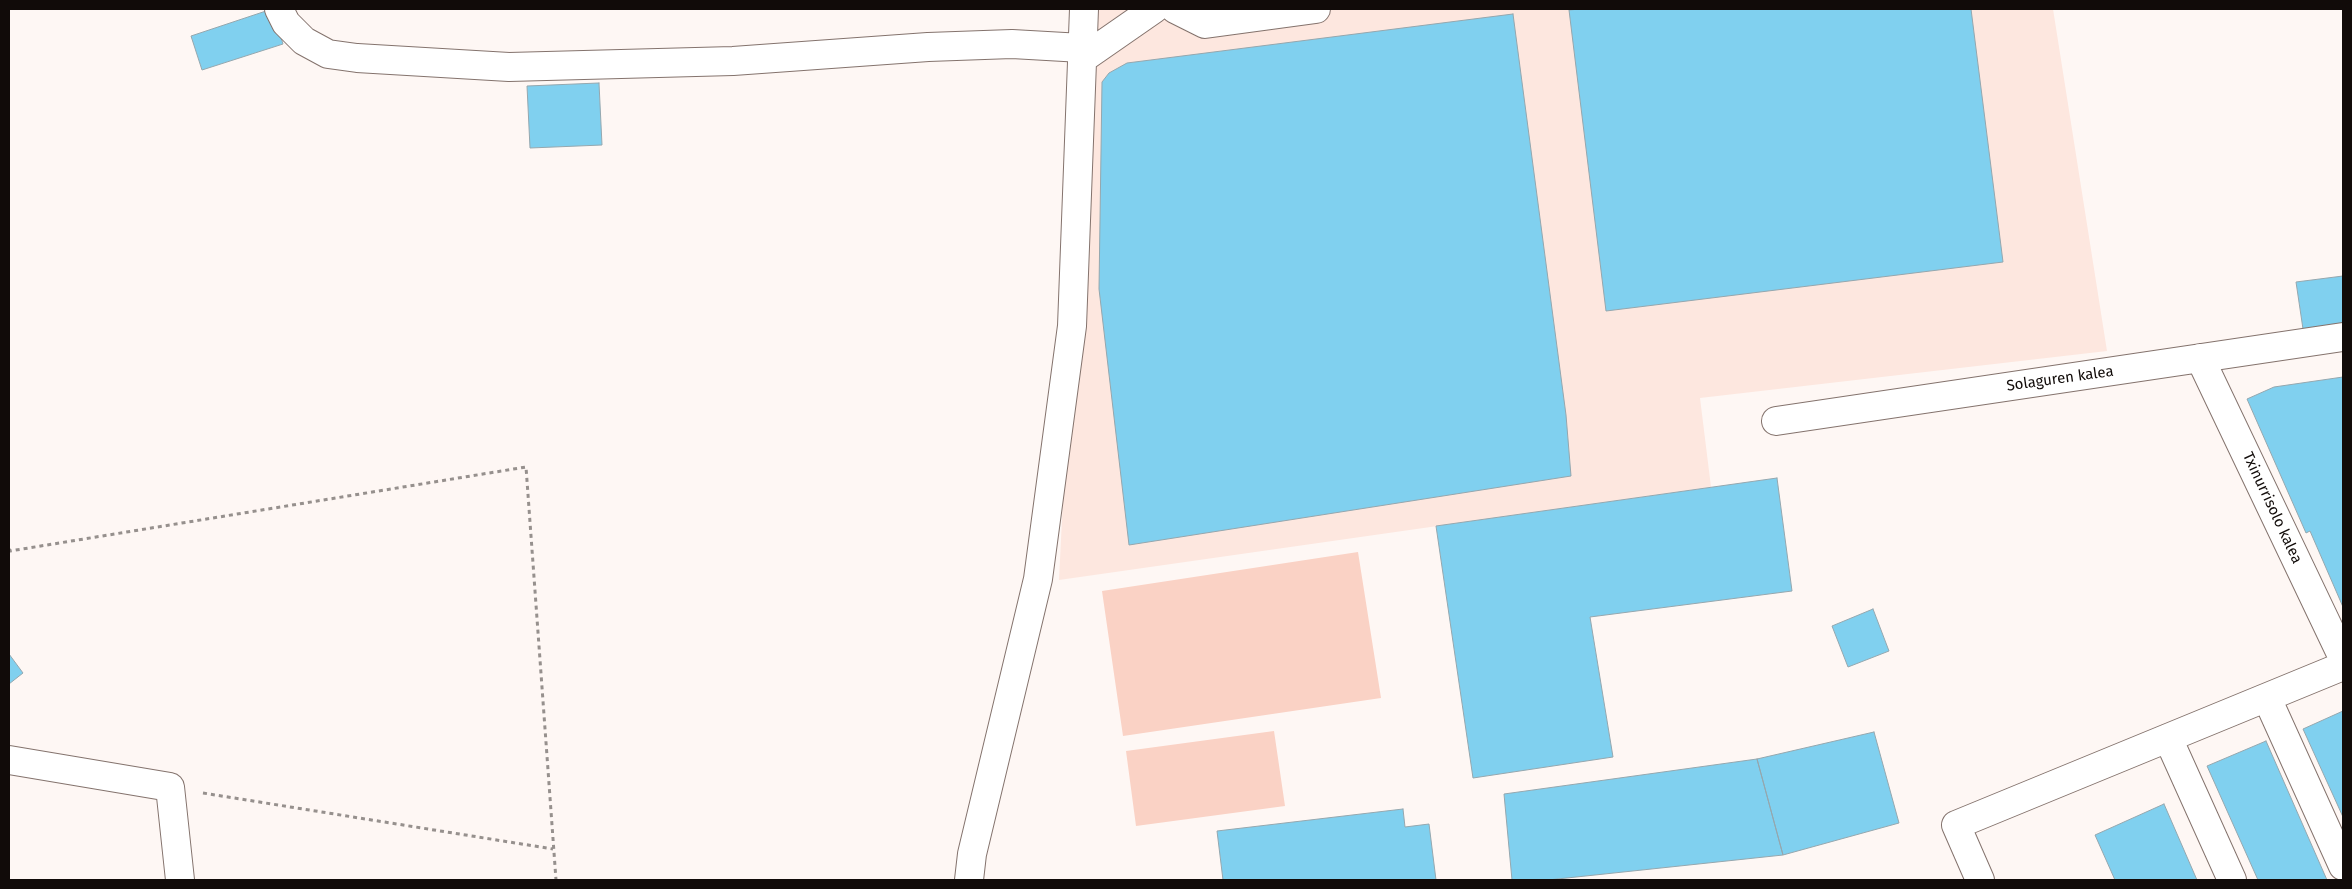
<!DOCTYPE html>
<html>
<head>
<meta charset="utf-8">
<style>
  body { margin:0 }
  #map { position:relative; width:2352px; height:889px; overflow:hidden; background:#fef7f4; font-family:"Fira Sans",sans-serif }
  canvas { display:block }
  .frame { position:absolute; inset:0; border:10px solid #110b09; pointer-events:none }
</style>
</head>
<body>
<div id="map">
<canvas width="2352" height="889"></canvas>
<div class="frame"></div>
</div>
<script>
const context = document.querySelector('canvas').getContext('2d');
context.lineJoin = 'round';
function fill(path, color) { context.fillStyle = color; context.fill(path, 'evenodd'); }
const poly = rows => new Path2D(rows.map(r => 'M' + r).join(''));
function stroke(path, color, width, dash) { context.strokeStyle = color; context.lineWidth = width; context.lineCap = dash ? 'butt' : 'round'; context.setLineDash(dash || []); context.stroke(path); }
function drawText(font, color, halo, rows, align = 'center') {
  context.font = font + ' "Fira Sans",sans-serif'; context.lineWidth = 5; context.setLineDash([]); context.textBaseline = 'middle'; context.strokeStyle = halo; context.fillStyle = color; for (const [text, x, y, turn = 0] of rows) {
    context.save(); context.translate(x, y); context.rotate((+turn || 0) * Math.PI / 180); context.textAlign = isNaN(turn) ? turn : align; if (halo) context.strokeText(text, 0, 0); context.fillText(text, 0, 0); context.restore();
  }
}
fill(poly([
  [1087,9,2053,9,2107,351,1700,398,1711,487,1059,580]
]), '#fde7df');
fill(poly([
  [1358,552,1381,698,1123,736,1102,591],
  [1274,731,1285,806,1136,826,1126,751]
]), '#fad2c5');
const building = poly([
  [272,9,283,44,202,70,191,36,272,9],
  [1580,9,1971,9,2003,262,1606,311,1569,10,1580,9],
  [1513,14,1566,415,1571,476,1129,545,1099,289,1102,82,1109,73,1127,63,1513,14],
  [599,83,602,145,530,148,527,86,599,83],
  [2343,276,2343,323,2303,329,2296,282,2343,276],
  [2343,377,2343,607,2310,531,2306,533,2247,399,2274,387,2343,377],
  [1777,478,1792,591,1590,617,1613,757,1473,778,1436,526,1777,478],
  [1873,609,1889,651,1848,667,1832,626,1873,609],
  [9,654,23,673,9,684,9,654],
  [2343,711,2343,817,2303,729,2343,711],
  [1874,732,1899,823,1783,855,1757,759,1874,732],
  [2266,741,2327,880,2258,880,2207,766,2266,741],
  [1757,759,1783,855,1548,880,1512,880,1504,794,1757,759],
  [2164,804,2197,880,2115,880,2095,835,2164,804],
  [1403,809,1405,827,1429,824,1436,880,1223,880,1217,831,1403,809]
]);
fill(building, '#80d0ef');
stroke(building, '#95a7ae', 1);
const street = poly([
  [279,9,286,23,304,41,328,54,357,58,509,67,733,61,928,47,1012,44,1082,48],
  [1175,9,1205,24,1316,9],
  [1082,59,1154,9],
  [2200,358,2343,658],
  [1776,421,2343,337],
  [2267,698,2343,866],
  [2168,738,2232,880],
  [9,760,170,787,180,880],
  [969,880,972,854,1038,579,1072,326,1084,9],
  [1980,880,1956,825,2343,666]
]);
stroke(street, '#84736d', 30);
stroke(poly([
  [9,549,10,551,526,467,556,880],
  [203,793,553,849]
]), '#96908d', 3, [4, 4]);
stroke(street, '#fff', 28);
drawText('15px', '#110b09', '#fff', [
  ["Solaguren kalea",2060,379,-8],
  ["Txinurrisolo kalea",2272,508,65]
]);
</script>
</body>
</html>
